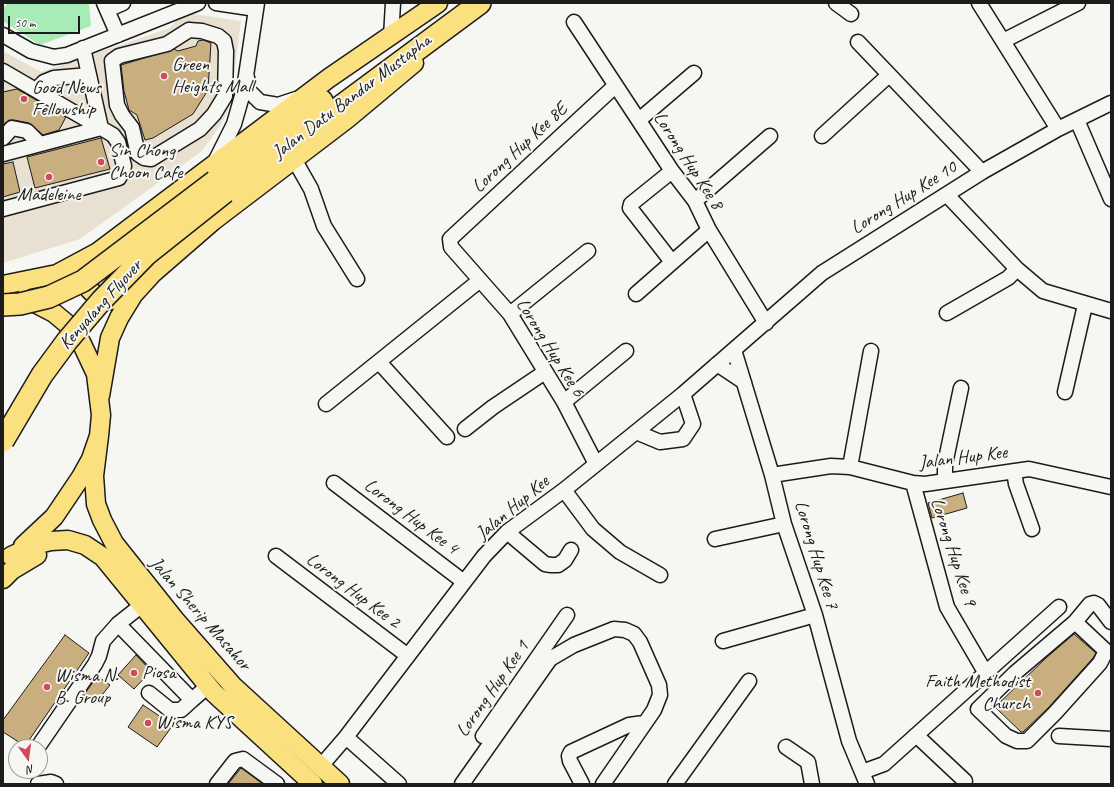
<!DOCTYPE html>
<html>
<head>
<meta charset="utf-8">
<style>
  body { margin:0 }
  #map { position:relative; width:1114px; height:787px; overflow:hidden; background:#f6f6f2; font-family:Caveat,sans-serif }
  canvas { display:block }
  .frame { position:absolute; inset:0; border:4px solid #1c1c1c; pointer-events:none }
  .north { position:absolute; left:8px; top:739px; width:40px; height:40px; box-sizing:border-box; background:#f6f6f2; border:1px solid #9f9f9c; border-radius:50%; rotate:166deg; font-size:11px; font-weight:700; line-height:16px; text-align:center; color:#1c1c1c }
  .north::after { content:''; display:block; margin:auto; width:14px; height:18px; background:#d1495b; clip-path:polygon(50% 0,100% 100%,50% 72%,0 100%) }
  .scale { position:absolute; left:8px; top:16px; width:72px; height:18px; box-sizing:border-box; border:2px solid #1c1c1c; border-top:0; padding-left:5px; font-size:12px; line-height:14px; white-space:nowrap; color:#1c1c1c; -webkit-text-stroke:3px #f6f6f2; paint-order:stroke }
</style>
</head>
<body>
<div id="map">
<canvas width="1114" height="787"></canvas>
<div class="frame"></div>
<div class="north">N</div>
<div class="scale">50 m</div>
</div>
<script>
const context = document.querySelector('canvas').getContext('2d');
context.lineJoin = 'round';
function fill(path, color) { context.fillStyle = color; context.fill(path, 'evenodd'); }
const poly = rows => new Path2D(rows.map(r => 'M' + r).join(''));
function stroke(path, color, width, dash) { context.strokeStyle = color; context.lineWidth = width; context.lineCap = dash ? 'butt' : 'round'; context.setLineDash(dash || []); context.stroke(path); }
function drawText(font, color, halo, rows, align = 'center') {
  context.font = font + ' Caveat,sans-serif'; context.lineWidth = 4; context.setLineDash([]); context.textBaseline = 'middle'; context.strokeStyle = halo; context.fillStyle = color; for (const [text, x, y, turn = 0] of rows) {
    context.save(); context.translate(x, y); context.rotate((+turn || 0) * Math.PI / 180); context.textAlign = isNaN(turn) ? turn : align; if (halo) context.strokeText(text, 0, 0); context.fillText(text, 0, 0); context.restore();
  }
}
fill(poly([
  [193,14,241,21,230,106,222,123,202,151,80,239,3,263,3,51,41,72,170,28,177,20]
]), '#e8e0d0');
fill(poly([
  [7,3,89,3,91,26,40,45,3,21,3,10]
]), '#a7ebb6');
const building = poly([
  [203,40,211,43,208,90,193,114,153,138,145,140,137,115,129,110,124,91,121,65,174,49,178,51,196,46,198,41,203,40],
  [17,89,66,117,59,130,43,135,29,123,14,120,9,120,3,125,3,92,17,89],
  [101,138,110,169,35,188,27,157,101,138],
  [13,162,20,192,3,197,3,164,13,162],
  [963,493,967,508,932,518,928,503,963,493],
  [1074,634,1096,653,1093,658,1049,707,1023,732,1021,732,995,707,1046,658,1074,634],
  [65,635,89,653,25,746,3,732,3,720,65,635],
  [136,655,151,671,134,689,118,675,136,655],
  [97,676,110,685,95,704,84,695,97,676],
  [143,705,173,725,157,747,128,727,143,705],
  [241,768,263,784,228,784,241,768]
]);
fill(building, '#c9ae7f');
stroke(building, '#1c1c1c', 1);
const minor = poly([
  [104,3,118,35],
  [216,3,256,9],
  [836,3,851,14],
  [979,3,1058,129],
  [107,10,123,3],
  [574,22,672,171,695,201,709,230,766,323],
  [189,30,202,31,218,36,224,41,226,51,225,96,214,114,200,129,151,159,144,158,138,154,132,128,122,115,117,105,112,61,119,56,167,44,189,30],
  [3,35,31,51,54,57,67,55,198,3],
  [391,37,393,3],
  [1003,41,1078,3],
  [858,42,982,172],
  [3,71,113,135,118,142,124,166,119,178,3,209],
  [247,77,248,90,260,102,278,105,296,99],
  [36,90,44,82,54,78,89,75],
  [639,120,694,73],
  [1077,120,1111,199],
  [822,136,889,75],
  [3,138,12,128,27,131,40,144],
  [3,154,101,128,83,48],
  [294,159,311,189,324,226,357,279],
  [214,164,234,124,244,89,257,3],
  [672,171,631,204,630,208,672,262],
  [947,195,1017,269,1043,291,1111,311],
  [695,201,770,136],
  [636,294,709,230],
  [947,313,1008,278,1017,269],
  [510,314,588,251],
  [734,350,772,475,784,524,815,615,849,741,867,784],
  [379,362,447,437],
  [717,364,744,382],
  [1065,392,1085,305],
  [564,402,626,351],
  [326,404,479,281],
  [465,429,493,407,545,372],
  [636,432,660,442,683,439,693,424,683,394],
  [596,464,564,402,510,314,451,247,450,239,615,86],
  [850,467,871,351],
  [1014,471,1016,484,1032,529],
  [772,475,831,466,850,467,913,483,925,484,1029,469,1111,487],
  [945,480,945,464,961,388],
  [334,483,464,582],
  [913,483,947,607,985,672],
  [564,490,593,529,620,552,660,575],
  [507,532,545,564,551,565,558,565,565,560,571,550],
  [715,539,784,524],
  [276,556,408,656],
  [1075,622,1106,651,1100,663,1055,713,1027,741,1017,741,1006,736,978,709,1015,673,1075,622],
  [1075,622,1090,604,1094,603,1098,605,1111,622],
  [118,624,192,700,208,686],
  [723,641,815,615],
  [149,693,170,710,181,710,192,700],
  [916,735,965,781],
  [483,736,567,615],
  [1059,736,1111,739],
  [346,737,399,784],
  [38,747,95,664,99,656,103,641,118,624,142,605],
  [786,747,808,762,812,784],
  [321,766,346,737,484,556,507,532,564,490,683,394,822,273,982,172,1058,129,1111,103],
  [862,772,884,764,1059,607],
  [38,784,51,782,56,784],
  [217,784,235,761,243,759,277,784],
  [462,784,550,659,574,645,614,629,625,630,634,634,640,642,659,685,660,695,654,710,603,784],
  [582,784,570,761,569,756,571,752,629,725,644,723],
  [675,784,749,681]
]);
const major = poly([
  [87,267,83,276,90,290,97,297,111,300,115,298],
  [3,285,57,274,98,252,329,78,438,3],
  [100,396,110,338,119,318,133,295,153,273,213,221,347,119,414,63],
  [99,436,94,476,96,504,102,520,114,543,176,621,233,686,340,784],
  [23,546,54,517,81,477,91,459,99,436,101,415,96,374,81,342,66,323,54,313,25,298],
  [11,556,38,544,51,541,68,540,85,545,103,557,214,693,313,784],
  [3,579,12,570,37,555]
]);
const highway = poly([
  [215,181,322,101],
  [225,192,480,3]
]);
stroke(minor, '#1c1c1c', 17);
stroke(major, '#1c1c1c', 21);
stroke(highway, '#1c1c1c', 24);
stroke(minor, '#f6f6f2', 14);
stroke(major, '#fbe080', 18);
stroke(highway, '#fbe080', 21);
const highwayBridge = poly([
  [3,305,20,304,49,297,83,281,215,181],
  [3,441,42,375,67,341,101,301,147,254,225,192]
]);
stroke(highwayBridge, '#1c1c1c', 24, []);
stroke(highwayBridge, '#fbe080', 21);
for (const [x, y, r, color] of [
  [164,76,4,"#d1495b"],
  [24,99,4,"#d1495b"],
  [101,162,4,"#d1495b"],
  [49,177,4,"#d1495b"],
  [134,673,4,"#d1495b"],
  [47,687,4,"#d1495b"],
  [1038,693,4,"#d1495b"],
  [148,723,4,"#d1495b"]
]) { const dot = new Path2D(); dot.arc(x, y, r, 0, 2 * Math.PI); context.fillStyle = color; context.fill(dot); stroke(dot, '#f6f6f2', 1.5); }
drawText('19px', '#1c1c1c', '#f6f6f2', [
  ["Green",172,65],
  ["Heights Mall",172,87],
  ["Good News",32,88],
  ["Fellowship",32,110],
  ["Sin Chong",109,151],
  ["Choon Cafe",109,173],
  ["Madeleine",49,195,"center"],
  ["Piosa",142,673],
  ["Wisma N.",55,676],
  ["B. Group",55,698],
  ["Faith Methodist",1030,682,"right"],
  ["Church",1030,704,"right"],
  ["Wisma KYS",156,723]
], 'left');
drawText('19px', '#1c1c1c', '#f6f6f2', [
  ["Jalan Datu Bandar Mustapha",352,97,-37],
  ["Lorong Hup Kee 8E",520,148,-43],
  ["Lorong Hup Kee 8",688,161,57],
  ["Lorong Hup Kee 10",904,198,-32],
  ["Kenyalang Flyover",101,305,-48],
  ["Lorong Hup Kee 6",550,348,58],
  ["Jalan Hup Kee",963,458,-7],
  ["Jalan Hup Kee",513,508,-40],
  ["Lorong Hup Kee 4",411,517,37],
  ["Lorong Hup Kee 9",953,552,72],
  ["Lorong Hup Kee 7",816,555,73],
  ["Lorong Hup Kee 2",353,591,37],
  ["Jalan Sherip Masahor",200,614,49],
  ["Lorong Hup Kee 1",493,689,-55]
]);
</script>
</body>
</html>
